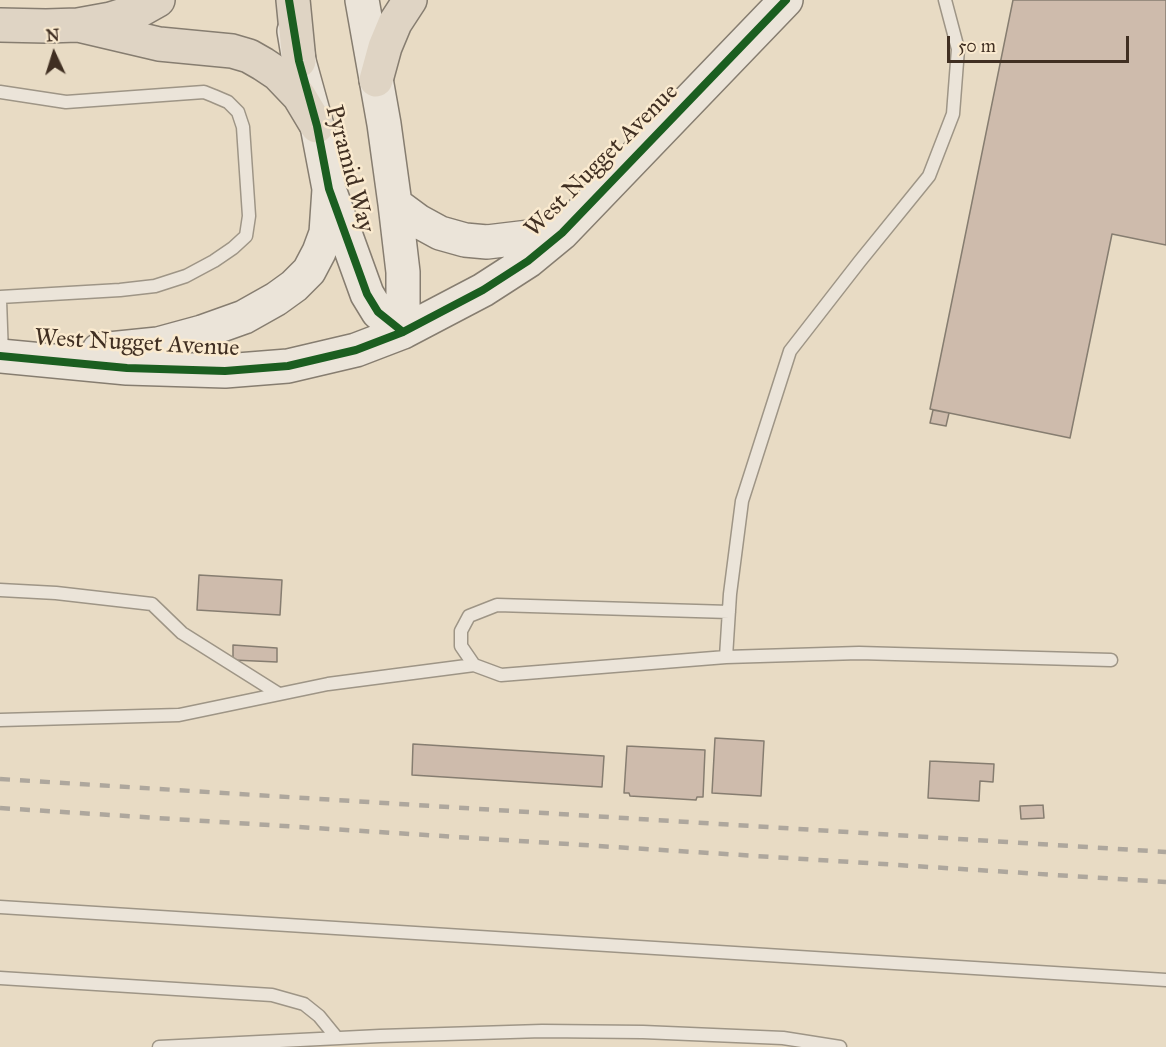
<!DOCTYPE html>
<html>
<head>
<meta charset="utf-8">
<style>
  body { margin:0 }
  #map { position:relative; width:1166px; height:1047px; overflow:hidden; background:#e8dbc4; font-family:"IM FELL Great Primer",serif }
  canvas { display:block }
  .north { position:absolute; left:24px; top:24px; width:60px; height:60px; -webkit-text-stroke:4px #faeacf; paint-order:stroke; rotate:356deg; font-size:16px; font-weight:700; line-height:24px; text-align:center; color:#402f22 }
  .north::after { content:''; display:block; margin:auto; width:21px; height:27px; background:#402f22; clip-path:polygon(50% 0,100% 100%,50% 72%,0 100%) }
  .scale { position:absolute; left:947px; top:36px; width:182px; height:27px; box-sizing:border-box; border:3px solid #402f22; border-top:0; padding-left:8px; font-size:18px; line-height:21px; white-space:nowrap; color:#402f22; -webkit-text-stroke:4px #faeacf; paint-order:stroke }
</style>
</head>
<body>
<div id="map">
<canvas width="1166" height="1047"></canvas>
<div class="north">N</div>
<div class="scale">50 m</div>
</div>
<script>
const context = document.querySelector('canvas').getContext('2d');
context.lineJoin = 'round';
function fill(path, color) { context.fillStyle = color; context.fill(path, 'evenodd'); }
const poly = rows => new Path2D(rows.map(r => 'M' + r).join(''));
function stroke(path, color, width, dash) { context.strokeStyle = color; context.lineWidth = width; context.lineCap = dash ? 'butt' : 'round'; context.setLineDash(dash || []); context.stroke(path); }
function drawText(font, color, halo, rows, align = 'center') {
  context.font = font + ' "IM FELL Great Primer",serif'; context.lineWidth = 5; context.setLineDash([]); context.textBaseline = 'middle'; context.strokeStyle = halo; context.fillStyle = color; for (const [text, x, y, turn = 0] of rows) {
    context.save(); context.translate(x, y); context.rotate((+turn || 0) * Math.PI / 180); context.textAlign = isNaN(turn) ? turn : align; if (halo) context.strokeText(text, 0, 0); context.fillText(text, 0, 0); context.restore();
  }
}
const building = poly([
  [1013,0,1166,0,1166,245,1112,234,1070,438,930,409,1013,0],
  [933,410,949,413,946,426,930,423,933,410],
  [199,575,282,580,280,615,197,610,199,575],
  [233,645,277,648,277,662,233,660,233,645],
  [715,738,764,741,761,796,712,793,715,738],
  [413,744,604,756,602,787,412,775,413,744],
  [627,746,705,750,703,797,697,797,696,800,630,796,629,793,624,793,627,746],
  [930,761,994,764,993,782,980,781,979,801,928,798,930,761],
  [1043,805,1044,818,1021,819,1020,806,1043,805]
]);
fill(building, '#cebbac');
stroke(building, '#867d70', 1.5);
const lane = poly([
  [0,92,66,102,204,92,214,96,228,102,238,112,243,127,249,216,246,236,233,248,214,261,186,276,155,286,120,290,0,297],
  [0,300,2,355],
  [0,590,56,593,152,604,182,633,279,694],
  [729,612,497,605,469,616,461,631,461,646,474,665,501,675,726,657,859,653,1111,660],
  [726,657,730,594,742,501,790,351,860,261,929,176,953,114,958,49,945,0],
  [0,720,179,715,328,684,474,665],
  [0,907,1166,980],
  [0,978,272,995,304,1004,319,1016,337,1038],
  [159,1047,380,1036,542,1031,643,1032,783,1038,840,1047]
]);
const secondary = poly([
  [362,0,384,124,395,204,403,272,403,332],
  [294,31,299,61,317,126,329,189,367,294,378,312,403,332],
  [395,204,418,221,440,233,465,240,487,242,562,233],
  [99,350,158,344,202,332,244,317,276,299,294,286,309,271,319,252,326,233,329,189],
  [0,356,127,368,225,371,288,366,356,350,403,332,483,290,528,261,562,233,786,0]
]);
const highway = poly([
  [293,0,299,61],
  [0,25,46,26,78,25,111,19,142,9,158,0],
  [78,25,159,44,232,51,249,56,263,64,278,74,299,96,317,126],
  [376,80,385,47,395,23,410,0]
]);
stroke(lane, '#9e9586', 15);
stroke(secondary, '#867d70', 36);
stroke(highway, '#867d70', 36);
stroke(lane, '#ebe4d9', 12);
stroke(secondary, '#ebe4d9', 33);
stroke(highway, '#dfd4c4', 33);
stroke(poly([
  [0,779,1166,852],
  [0,808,1166,882]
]), '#aea79d', 4.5, [10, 10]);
stroke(poly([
  [289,0,299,61,317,126,329,189,367,294,378,312,403,332],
  [0,356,127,368,225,371,288,366,356,350,403,332,483,290,528,261,562,233,786,0]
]), '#1b5e20', 8);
drawText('24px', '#402f22', '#faeacf', [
  ["West Nugget Avenue",602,161,-45],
  ["Pyramid Way",349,169,75],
  ["West Nugget Avenue",137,344,3]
]);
</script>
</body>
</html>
